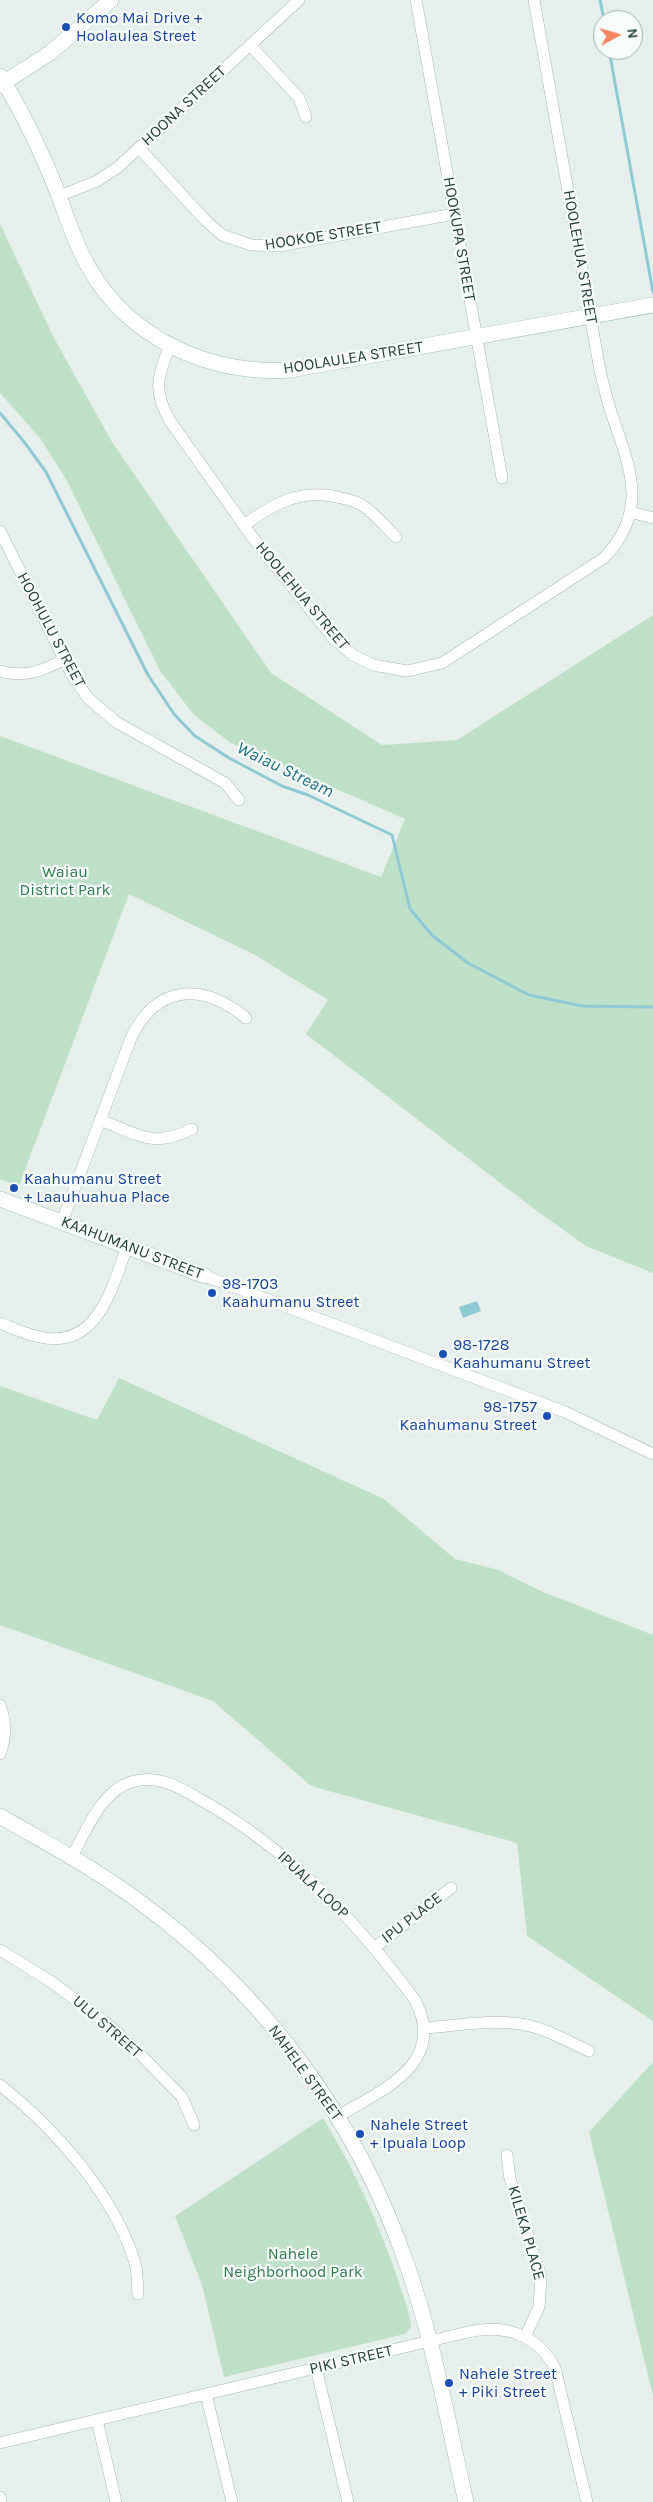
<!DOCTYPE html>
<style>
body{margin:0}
#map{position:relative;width:653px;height:2502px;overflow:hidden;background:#e6efeb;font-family:Karla,sans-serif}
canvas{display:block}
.north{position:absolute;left:593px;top:10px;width:50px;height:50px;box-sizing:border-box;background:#f7fbf9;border:1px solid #a3b1ad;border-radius:50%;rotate:84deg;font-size:14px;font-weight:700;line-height:20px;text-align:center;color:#24423a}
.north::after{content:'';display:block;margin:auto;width:18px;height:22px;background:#f4845f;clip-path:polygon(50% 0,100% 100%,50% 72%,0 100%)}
</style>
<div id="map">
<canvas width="653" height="2502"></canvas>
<div class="north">N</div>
</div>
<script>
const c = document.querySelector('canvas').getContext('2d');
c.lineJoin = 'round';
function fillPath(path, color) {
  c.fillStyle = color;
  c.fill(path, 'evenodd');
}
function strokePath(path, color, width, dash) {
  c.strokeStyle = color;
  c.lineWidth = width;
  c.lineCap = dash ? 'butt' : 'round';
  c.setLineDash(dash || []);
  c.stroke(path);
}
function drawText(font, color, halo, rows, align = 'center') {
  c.font = font + ' Karla,sans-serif';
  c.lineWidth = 4.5;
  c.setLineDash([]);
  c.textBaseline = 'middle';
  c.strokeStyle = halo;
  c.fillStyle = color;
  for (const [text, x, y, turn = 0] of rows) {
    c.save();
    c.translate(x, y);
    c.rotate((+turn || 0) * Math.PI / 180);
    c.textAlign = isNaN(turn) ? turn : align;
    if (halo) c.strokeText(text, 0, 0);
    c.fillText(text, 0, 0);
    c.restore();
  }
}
const green = new Path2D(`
 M0,224L54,338L112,442L271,673L382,745L457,740L653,615V1273L586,1246L533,1208L306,1034L328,1000L255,955L129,894L19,1186L0,1179V736L381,877L405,819L231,743L194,715L160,671L67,481L40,438L0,393Z
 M119,1378L384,1499L455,1559L498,1570L541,1591L653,1635V2021L527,1936L517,1843L311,1786L213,1701L0,1625V1386L97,1420Z
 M653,2062V2396L589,2132Z
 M323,2118C355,2171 380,2225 399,2283C403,2297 411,2314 411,2328L405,2334L224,2377L202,2285L175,2216Z`);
const water = new Path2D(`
 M477,1301L481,1311L463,1318L459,1307Z`);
const stream = new Path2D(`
 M600,0L604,20
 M609,50L653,292
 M0,413L25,443L46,472L148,675L174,714L195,736L229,758L282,786L308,795L392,835L410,909L433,936L468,963L529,995L582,1006L653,1007`);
const street = new Path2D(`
 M416,0L502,478
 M250,45L299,98L306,117
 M139,148L205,220L222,235L251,245L279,246L454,214
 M59,196L97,181L117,168L299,0
 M170,346C157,377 153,391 170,421L253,538L334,639L353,655L373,665L407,671L442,663L604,558C646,514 633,475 615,424C608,404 603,385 599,365L534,0
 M630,512L653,518
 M244,525C272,505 297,490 332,496C342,498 354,500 362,505C375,514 385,526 396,537
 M0,531L72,675L88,698L116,722L225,783L239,800
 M0,671C25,678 42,671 63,660
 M100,1120C138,1134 152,1149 192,1129
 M62,1222L131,1038C157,983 203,983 246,1018
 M205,1276L565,1412L653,1454
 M0,1323C13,1328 27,1335 40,1337C98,1350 112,1287 127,1247
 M0,1705C6,1721 6,1738 0,1754
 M71,1858C86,1832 100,1792 131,1782C160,1773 184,1790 208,1804C292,1853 358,1923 415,2000C448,2064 382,2090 338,2116
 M374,1948L451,1888
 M0,1950L53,1983L104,2021L133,2047L182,2097L194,2125
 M424,2028C455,2026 490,2019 521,2024C545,2028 567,2041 589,2051
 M0,2085C54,2127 115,2196 135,2263C138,2272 137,2284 138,2294
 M507,2155L510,2179L541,2277L539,2307L525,2337
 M316,2368L348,2502
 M206,2394L232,2502
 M97,2420L116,2502
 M0,2443L468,2332C504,2324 537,2334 555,2368L587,2502
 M0,2497L1,2502`);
const secondary = new Path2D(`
 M0,76C23,112 41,151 57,191C67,217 75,244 89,268C130,339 209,375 290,370L653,305
 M0,85L50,53L111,0
 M0,1199L205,1276
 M0,1816C46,1843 94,1868 137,1900C263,1991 357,2119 407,2265C434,2342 448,2423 466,2502`);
const markers = [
 [66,27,5,"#1a4fb4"],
 [14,1188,5,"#1a4fb4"],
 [212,1293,5,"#1a4fb4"],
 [443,1354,5,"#1a4fb4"],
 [547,1416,5,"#1a4fb4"],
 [360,2134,5,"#1a4fb4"],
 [449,2383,5,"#1a4fb4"]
];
const transitNames = [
 ["Komo Mai Drive +",76,18],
 ["Hoolaulea Street",76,36],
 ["Kaahumanu Street",24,1179],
 ["+ Laauhuahua Place",24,1197],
 ["98-1703",222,1284],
 ["Kaahumanu Street",222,1302],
 ["98-1728",453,1345],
 ["Kaahumanu Street",453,1363],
 ["98-1757",537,1407,"right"],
 ["Kaahumanu Street",537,1425,"right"],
 ["Nahele Street",370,2125],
 ["+ Ipuala Loop",370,2143],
 ["Nahele Street",459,2374],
 ["+ Piki Street",459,2392]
];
const streetNames = [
 ["HOONA STREET",184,106,-43],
 ["HOOKOE STREET",323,236,-9],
 ["HOOKUPA STREET",459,239,80],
 ["HOOLEHUA STREET",580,257,80],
 ["HOOLAULEA STREET",353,358,-9],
 ["HOOLEHUA STREET",302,596,50],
 ["HOOHULU STREET",51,630,62],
 ["KAAHUMANU STREET",132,1248,21],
 ["IPUALA LOOP",313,1885,43],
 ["IPU PLACE",412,1918,-38],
 ["ULU STREET",107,2027,41],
 ["NAHELE STREET",305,2073,54],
 ["KILEKA PLACE",526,2233,74],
 ["PIKI STREET",351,2360,-13]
];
const parkNames = [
 ["Waiau",65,872],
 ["District Park",65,890],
 ["Nahele",293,2254],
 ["Neighborhood Park",293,2272]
];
const waterNames = [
 ["Waiau Stream",285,770,26]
];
fillPath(green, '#bfe0c8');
fillPath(water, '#8ec9d4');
strokePath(stream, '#8ec9d4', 3);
strokePath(street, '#a8b8b2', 12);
strokePath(secondary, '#a4bbb3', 16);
strokePath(street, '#fff', 11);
strokePath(secondary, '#fff', 15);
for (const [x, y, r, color] of markers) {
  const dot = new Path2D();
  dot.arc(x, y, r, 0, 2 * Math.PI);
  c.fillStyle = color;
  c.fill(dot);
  strokePath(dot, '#f7fbf9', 2);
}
drawText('16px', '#164399', '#f7fbf9', transitNames, 'left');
drawText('16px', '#24423a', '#f7fbf9', streetNames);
drawText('16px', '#2d7a4b', '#f7fbf9', parkNames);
drawText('italic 18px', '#1c6f80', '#f7fbf9', waterNames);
</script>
